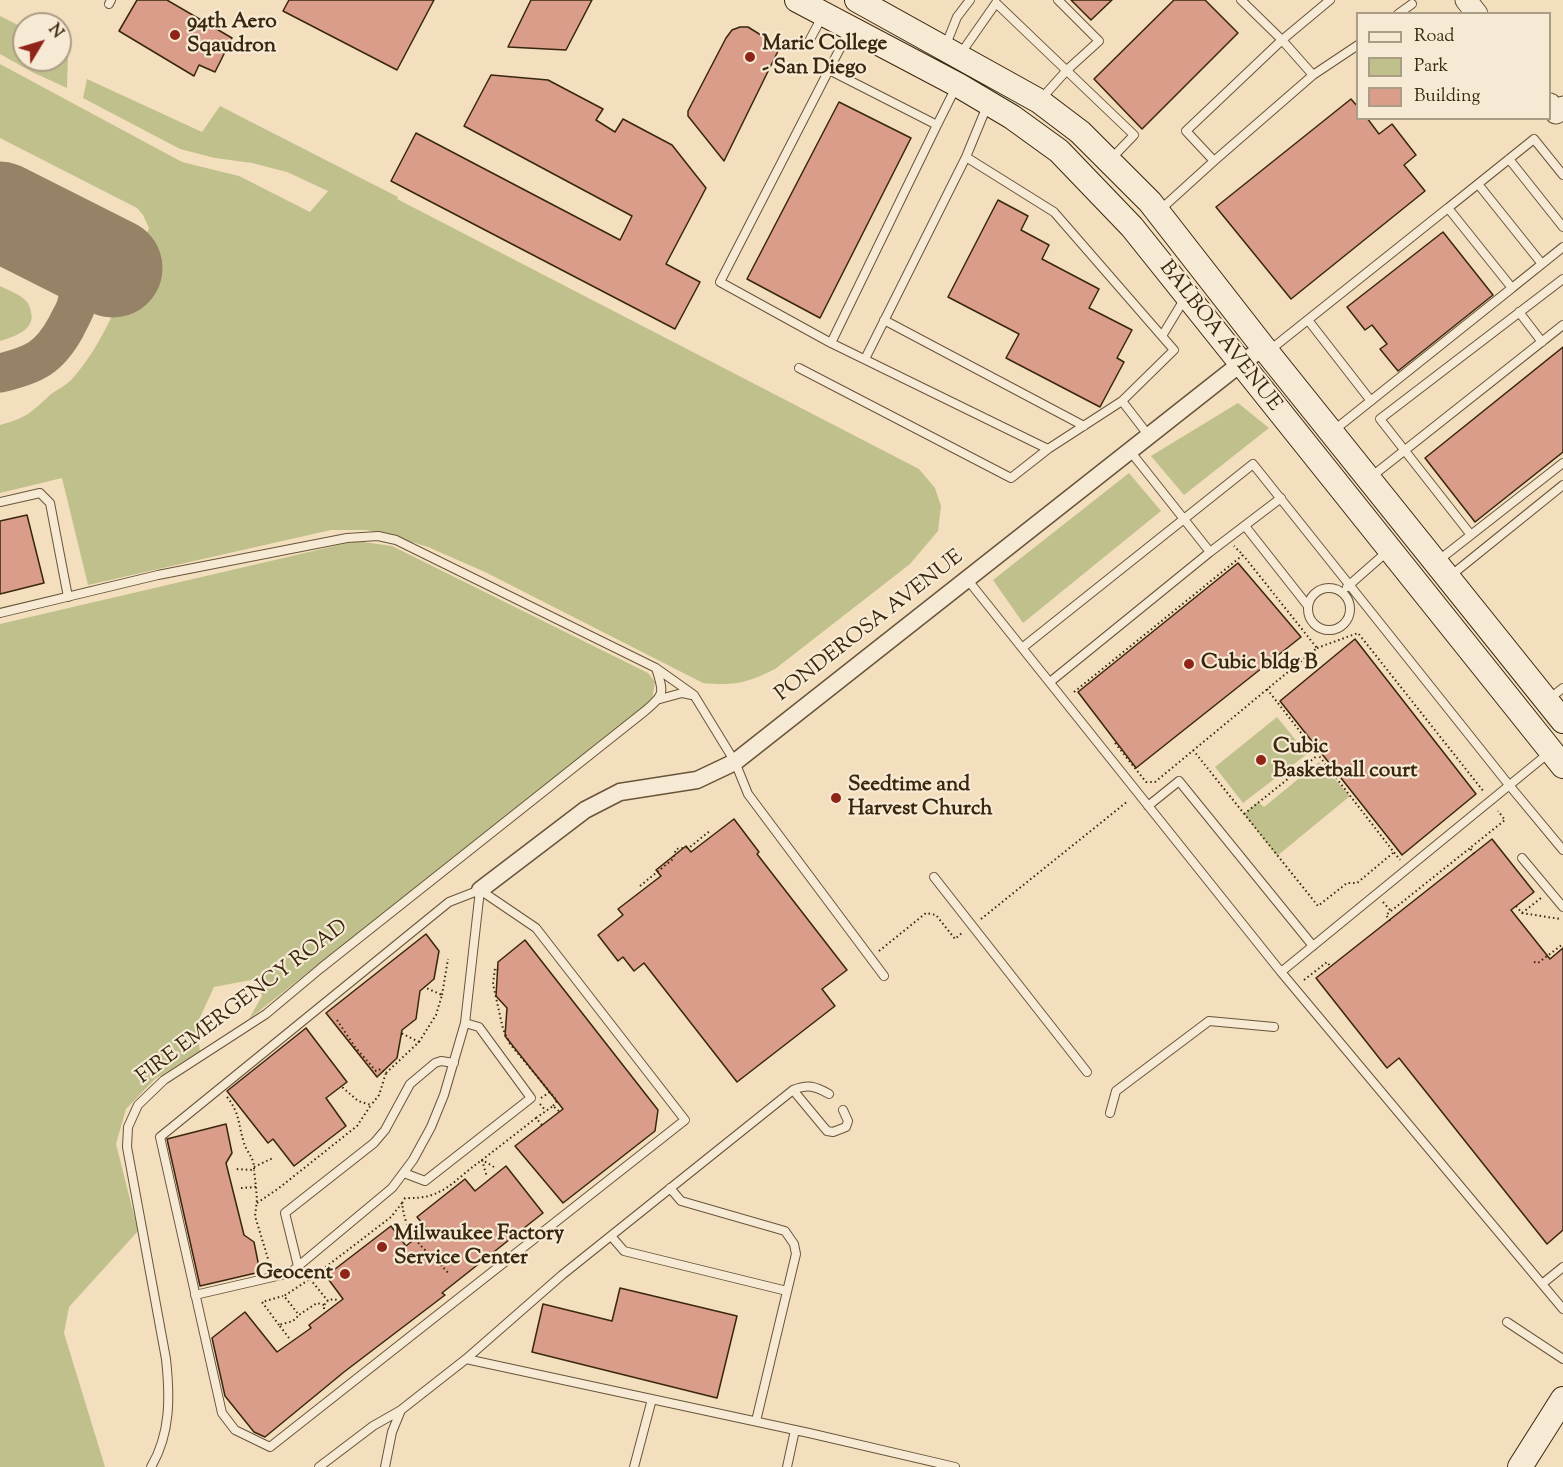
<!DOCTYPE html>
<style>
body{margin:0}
#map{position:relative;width:1563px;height:1467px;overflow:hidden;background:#f3dfbd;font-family:"Sorts Mill Goudy",serif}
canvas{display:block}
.legend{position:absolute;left:1356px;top:12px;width:195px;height:108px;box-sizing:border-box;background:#f7ead4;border:2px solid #ab9c85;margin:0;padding:8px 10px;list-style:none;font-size:18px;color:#39260e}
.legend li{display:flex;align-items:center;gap:12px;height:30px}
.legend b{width:30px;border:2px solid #ab9c85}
.north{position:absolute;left:12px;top:12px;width:60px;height:60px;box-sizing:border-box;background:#f7ead4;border:2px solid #ab9c85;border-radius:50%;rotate:52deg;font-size:16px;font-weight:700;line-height:24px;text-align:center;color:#39260e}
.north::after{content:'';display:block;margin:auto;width:21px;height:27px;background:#8f2418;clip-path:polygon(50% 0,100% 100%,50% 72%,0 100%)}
</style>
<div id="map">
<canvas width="1563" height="1467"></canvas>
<ul class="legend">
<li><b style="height:8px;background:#f7ead4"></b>Road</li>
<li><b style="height:16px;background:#c0c08d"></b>Park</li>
<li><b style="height:16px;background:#d99d89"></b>Building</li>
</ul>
<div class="north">N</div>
</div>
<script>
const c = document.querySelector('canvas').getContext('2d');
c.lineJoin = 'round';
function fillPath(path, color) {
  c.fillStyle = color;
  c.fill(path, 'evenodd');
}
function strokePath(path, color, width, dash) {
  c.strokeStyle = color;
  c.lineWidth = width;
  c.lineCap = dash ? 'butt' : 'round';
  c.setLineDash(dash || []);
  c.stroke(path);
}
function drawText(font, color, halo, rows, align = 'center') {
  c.font = font + ' "Sorts Mill Goudy",serif';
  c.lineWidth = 4.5;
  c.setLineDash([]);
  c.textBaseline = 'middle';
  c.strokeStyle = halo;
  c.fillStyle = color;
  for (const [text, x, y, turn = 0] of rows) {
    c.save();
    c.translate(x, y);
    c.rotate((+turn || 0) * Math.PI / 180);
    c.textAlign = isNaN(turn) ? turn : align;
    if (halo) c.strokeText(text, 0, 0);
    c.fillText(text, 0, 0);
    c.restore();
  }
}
const green = new Path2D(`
 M0,16L24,28V60H60V47L68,53L67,88L32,72L0,54Z
 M0,64L182,162L239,176L310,212L328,191L287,172L252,163L215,158L180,149L83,98L87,79L202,132L220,106L398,197L397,199L919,469L935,488L941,506L938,531L910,564L775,669C747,683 735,686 703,683L485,572L428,547L393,536L367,530H331L88,585L62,478L0,493V425C28,417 29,414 50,395C57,389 66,386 72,379C107,341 129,276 149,228L143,215L137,208L0,138Z
 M0,286C8,290 19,294 25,300C29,303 30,308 31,312C36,330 13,337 0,341Z
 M1238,403L1269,428L1184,495L1151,456Z
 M1129,473L1161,511L1023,623L993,580Z
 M356,541L392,546L648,673L655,682L652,700L249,1019L262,996L256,979L214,987L196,1026L200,1051L155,1079L126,1109L116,1144L138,1231L69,1307L64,1333L105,1467H0V624Z
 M1277,717L1307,754L1243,803L1215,767Z
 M1319,762L1350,796L1277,856L1244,814L1258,802L1264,807Z`);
const taxiway = new Path2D(`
 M0,373C34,365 49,358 66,327C69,320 74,313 76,306C85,280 69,256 53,238`);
const runway = new Path2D(`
 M0,211L113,268`);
const building = new Path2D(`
 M137,0H167L232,38L215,72L199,65L194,76L119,31Z
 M289,0H434L397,70L283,11Z
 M531,0H592L566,50L508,47Z
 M1071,0H1112L1091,20Z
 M1174,0H1205L1238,33L1142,129L1094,79Z
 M740,27H748L780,47L724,161L688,116V111L726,38L732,30Z
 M491,75L548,80L603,109L596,120L615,132L623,119L672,145L706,188L666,264L700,282L675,329L391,181L416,133L620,240L632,216L464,126Z
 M1351,99L1358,107V118H1367L1379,134L1392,124L1416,155L1404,165L1425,191L1291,299L1216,207Z
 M839,102L911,138L820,318L747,279Z
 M998,200L1028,216L1021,230L1049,245L1042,259L1099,289L1089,308L1132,330L1117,358L1124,362L1100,407L1006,358L1019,334L948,297Z
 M1443,232L1493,295L1398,371L1380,349L1387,344L1372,325L1365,330L1347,307Z
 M1563,347V452L1475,522L1425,458Z
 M27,515L44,583L0,594V521Z
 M1238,563L1301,637L1136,768L1078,692Z
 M1355,639L1476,794L1402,855L1280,701Z
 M734,819L759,852L757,854L847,970L822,989L835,1006L737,1082L644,963L634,971L623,957L618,961L598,935L623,915L618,909L661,876L656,870L686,846L691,852Z
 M1492,839L1534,892L1511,910L1550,959L1563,948V1230L1547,1244L1399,1058L1387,1068L1316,978Z
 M426,934L439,951L434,979L420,991L416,1019L402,1030L397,1058L377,1077L326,1013Z
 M525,940L658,1110L655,1131L563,1203L515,1146L563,1109L505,1036L507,1008L496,996L498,962Z
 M306,1028L347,1082L326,1098L346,1126L294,1166L273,1139L268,1143L227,1091Z
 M226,1124L232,1153L226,1163L244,1235L254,1242L260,1272L200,1286L167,1139Z
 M506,1166L543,1213L442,1293L445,1295L344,1372L265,1437L254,1432L225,1396L212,1338L245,1312L277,1352L311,1328L309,1325L343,1299L326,1276L391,1226L406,1246L427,1229L417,1217L465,1179L475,1191Z
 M620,1288L737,1316L717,1398L532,1352L543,1304L612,1321Z`);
const path = new Path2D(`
 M1317,648L1358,633L1484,792
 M1267,689L1400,860
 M1074,692L1243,555L1234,546
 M1115,743L1146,782H1155L1317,648L1243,555
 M1193,750L1318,906L1347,883H1357L1393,853
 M1244,814L1318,755
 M1474,854L1470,848L1505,820L1498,811
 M640,886L673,859L676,849L690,847L711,830
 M1383,902L1391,911
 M1516,906L1522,913L1560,919
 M1522,913L1541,898
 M981,919L1128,801
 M1390,921L1386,915L1470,848
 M879,951L926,913L936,915L955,939L962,933
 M1534,962L1538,963L1563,944
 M498,970L495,968L493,984L503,1029L510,1044L550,1092
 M1304,980L1327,962L1331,967
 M442,995L448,959
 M337,1020L355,1047L376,1071L381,1069L386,1073L379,1095L371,1105
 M419,1042L436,1015L442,995L424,987
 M386,1073L419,1042L401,1033
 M227,1097C240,1113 238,1124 244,1143C248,1155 254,1156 254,1170L235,1169
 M541,1098L550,1092L557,1101L553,1106
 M540,1104L546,1111
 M536,1118L553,1106L559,1111
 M254,1167L273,1158
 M494,1167L482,1160L536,1118L542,1125
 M256,1187L257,1200L255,1216L269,1262
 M241,1188L256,1187L254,1170
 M257,1203L279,1188L357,1126L371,1105L358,1101L341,1086
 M402,1203L405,1198C444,1200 453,1180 482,1160L487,1177
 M310,1279L328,1301L333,1299L337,1300
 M324,1305L317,1303L299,1315L284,1296L310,1279L391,1217L402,1203C407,1243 426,1247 449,1274
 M324,1309V1305L328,1301
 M279,1325L262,1302L283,1296
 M289,1338L279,1325L293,1321L299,1315`);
const service = new Path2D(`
 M1241,0L1282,40L1330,0
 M109,4L111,0
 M1398,14L1412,4
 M807,45L823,15
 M945,47L957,17L970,0
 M959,56L996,3L1134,135L1110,160
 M829,70L937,125L831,343L1048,449L1122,401L1174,350L1054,212L966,157L865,359
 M1313,75L1358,45
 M1041,99L1067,70L1099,41L1058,0
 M937,125L957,85
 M966,157L987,106
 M1509,159L1563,227
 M1478,184L1542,264
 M1448,208L1534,139L1563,175
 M1160,210L1214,161L1186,131L1282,40L1313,75L1214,161
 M1512,288L1563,247
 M1519,312L1542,342
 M884,320L1084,426
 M1308,320L1371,401
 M1162,336L1185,298
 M831,343L720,282L850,29
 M1270,350L1448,208L1512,288L1333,431
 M799,368L1011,478L1048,449
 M1122,401L1149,436
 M1130,451L1210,552
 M1371,477L1563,325
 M0,502L40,493L50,503L68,597
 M1245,526L1308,606
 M1471,535L1380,419L1563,279
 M1439,560L1563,463
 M1449,577L1563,485
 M967,579L1281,972L1542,1284L1563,1267
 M1347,587L1389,550
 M1308 609a21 21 0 1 1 42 0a21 21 0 1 1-42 0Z
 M0,613L158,575L347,538L378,536L396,540L656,668L694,695L735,762L748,794L884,976
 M1022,648L1253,464L1509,785L1563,850
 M1050,682L1210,552L1281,498
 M660,699L682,693L692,695
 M1549,699L1563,688
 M1148,806L1179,781L1313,946
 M1522,858L1563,907
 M934,877L1087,1072
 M480,890L536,928L685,1120L270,1447L235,1430L222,1413L160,1137L449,902Z
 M1281,972L1550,752
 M793,1090L827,1131L833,1132L846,1127L848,1121L843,1110
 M1110,1113L1116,1091L1209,1021L1274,1027
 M404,1173L425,1181L531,1098L479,1027L465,1023
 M670,1188L681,1201L785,1231L794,1244L796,1254L756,1421
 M611,1236L624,1251L787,1291
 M298,1266L285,1213L374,1143L385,1130L410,1084L435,1063L441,1061L454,1063
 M1542,1284L1563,1309
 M195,1295L290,1273L392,1188L413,1160L431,1127L444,1095L465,1023L480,890
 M1507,1322L1563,1359
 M466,1359L809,1433L955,1467
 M151,1467C171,1433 170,1396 166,1359L127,1147L128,1127L138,1105L164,1080L266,1014L321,968L645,711C665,694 664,693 656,668
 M319,1467L373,1426L401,1410
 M385,1467L392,1432L401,1410L466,1359L562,1275L793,1090C808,1084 815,1086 829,1094
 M634,1467L652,1399
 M787,1467L795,1430`);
const minor = new Path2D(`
 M480,890L585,810L620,792L697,780L735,762L1240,364L1263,348`);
const tertiary = new Path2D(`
 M1466,0L1477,14
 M1550,104L1556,113L1563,107`);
const secondary = new Path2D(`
 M797,0L958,85L1012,117L1059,151L1132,227L1563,766
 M857,0L1039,101L1080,132L1150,202L1267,352L1563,721
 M1520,1467L1563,1399`);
const markers = [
 [175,35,6,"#8f2418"],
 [750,57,6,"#8f2418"],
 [1189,664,6,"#8f2418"],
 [1261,760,6,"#8f2418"],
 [836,798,6,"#8f2418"],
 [382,1247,6,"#8f2418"],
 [345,1274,6,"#8f2418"]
];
const poiNames = [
 ["94th Aero",187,23],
 ["Sqaudron",187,47],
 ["Maric College",762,45],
 ["- San Diego",762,69],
 ["Cubic bldg B",1201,664],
 ["Cubic",1273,748],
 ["Basketball court",1273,772],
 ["Seedtime and",848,786],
 ["Harvest Church",848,810],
 ["Milwaukee Factory",394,1235],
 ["Service Center",394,1259],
 ["Geocent",333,1274,"right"]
];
const streetNames = [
 ["BALBOA AVENUE",1219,337,52],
 ["PONDEROSA AVENUE",870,627,-38],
 ["FIRE EMERGENCY ROAD",243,1003,-37]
];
fillPath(green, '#c0c08d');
strokePath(taxiway, '#968266', 39);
strokePath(runway, '#968266', 99);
fillPath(building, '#d99d89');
strokePath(building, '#39260e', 1.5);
strokePath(service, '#68543a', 10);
strokePath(minor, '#68543a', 19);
strokePath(tertiary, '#68543a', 23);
strokePath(secondary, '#39260e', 26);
strokePath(path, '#39260e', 2, [1.5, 3]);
strokePath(service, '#f7ead4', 8);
strokePath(minor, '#f7ead4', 16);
strokePath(tertiary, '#f7ead4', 21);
strokePath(secondary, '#f7ead4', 24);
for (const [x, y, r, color] of markers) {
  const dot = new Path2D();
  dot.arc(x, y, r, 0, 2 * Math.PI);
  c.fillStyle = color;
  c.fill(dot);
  strokePath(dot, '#f7ead4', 2);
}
drawText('bold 21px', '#39260e', '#f7ead4', poiNames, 'left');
drawText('21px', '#39260e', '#f7ead4', streetNames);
</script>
